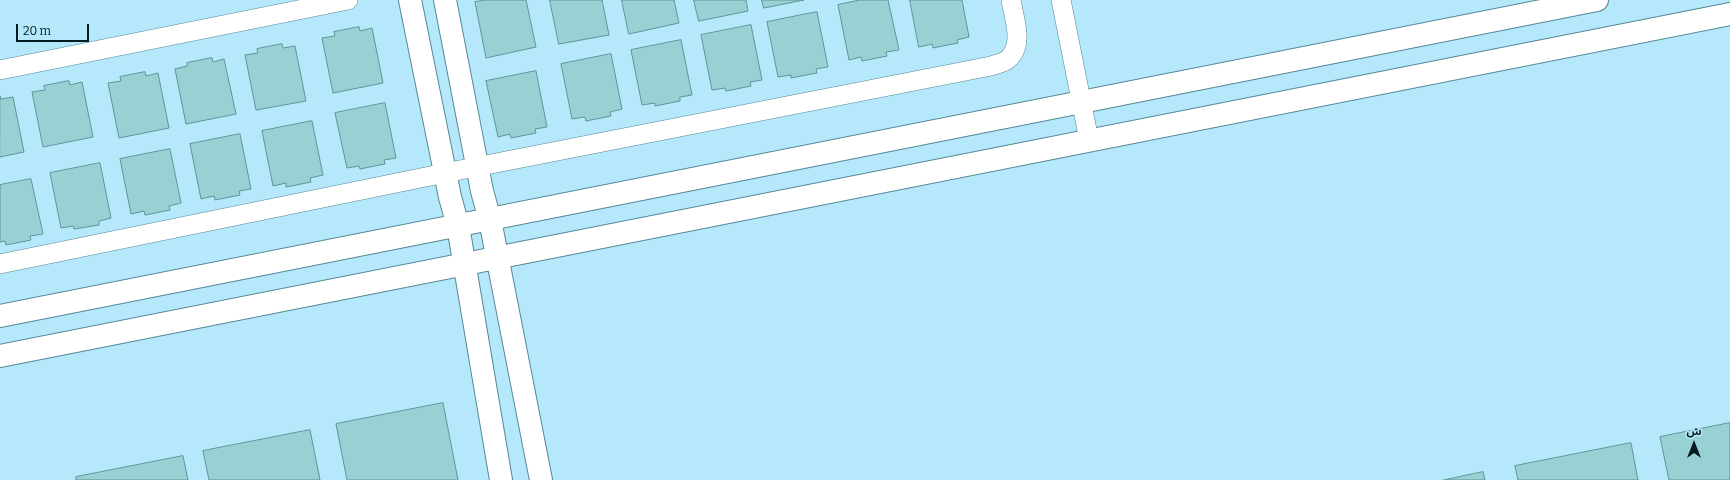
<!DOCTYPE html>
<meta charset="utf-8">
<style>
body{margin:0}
#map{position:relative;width:1730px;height:480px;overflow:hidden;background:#b4e8fa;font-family:Bitter,"Noto Sans Arabic",serif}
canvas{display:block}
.north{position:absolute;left:1674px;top:424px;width:40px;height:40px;-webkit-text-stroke:3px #b4e8fa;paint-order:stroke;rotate:0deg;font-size:11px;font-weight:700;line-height:16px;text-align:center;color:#061a21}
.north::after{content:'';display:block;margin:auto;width:14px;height:18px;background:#061a21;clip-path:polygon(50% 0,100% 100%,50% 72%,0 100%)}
.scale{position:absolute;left:16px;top:24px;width:73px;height:18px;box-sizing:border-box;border:2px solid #061a21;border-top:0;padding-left:5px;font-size:12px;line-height:14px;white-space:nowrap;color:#061a21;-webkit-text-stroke:3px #b4e8fa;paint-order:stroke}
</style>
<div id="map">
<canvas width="1730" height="480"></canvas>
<div class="north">ش</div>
<div class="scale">20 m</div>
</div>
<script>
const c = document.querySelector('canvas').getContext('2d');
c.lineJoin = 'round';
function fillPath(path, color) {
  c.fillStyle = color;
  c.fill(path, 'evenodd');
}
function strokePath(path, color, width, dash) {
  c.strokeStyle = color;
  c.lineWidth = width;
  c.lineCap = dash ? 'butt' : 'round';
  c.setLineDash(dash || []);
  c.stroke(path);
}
const building = new Path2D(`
 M486,0H526L536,47L486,58L475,2Z
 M550,0H602L609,35L559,44Z
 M622,0H674L679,23L629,34Z
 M694,0H746L748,11L699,21Z
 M762,0H804L764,8Z
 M860,0H888L899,50L886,52L887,56L862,61L861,57L849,60L838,5Z
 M910,0H962L969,37L957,40L958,43L933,48L932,44L919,47Z
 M817,12L828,67L816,69L817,73L791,78V75L778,77L767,22Z
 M751,25L762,80L750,82L751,86L726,91L725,88L712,90L701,35Z
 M359,27L360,31L372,28L383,83L333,93L322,38L335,36L334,32Z
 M681,40L692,95L680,97V101L655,106V103L642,105L631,50Z
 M282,44L283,48L295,46L306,101L256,110L245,55L258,53L257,49Z
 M611,54L622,109L610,112L611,116L586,121L585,117L572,119L561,64Z
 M212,58L213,62L224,59L236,114L186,124L175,69L187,66V63Z
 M536,71L547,127L535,129L536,133L511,138L510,134L498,137L486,81Z
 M145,72L146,76L158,73L169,128L119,138L108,83L121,81L120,77Z
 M69,81L70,85L82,82L93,137L43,147L32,92L45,90L44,86Z
 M0,96L1,99L13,97L24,152L0,157Z
 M385,103L396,158L384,160L385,164L360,169L359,166L347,168L335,113Z
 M312,121L323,175L310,178L311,182L286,187V183L273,186L262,131Z
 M240,134L251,189L239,191L240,195L215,200L214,196L201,199L190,144Z
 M170,149L181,203L169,206L170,210L145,215L144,211L131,214L120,159Z
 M100,163L111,218L99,221V225L74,229L73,226L61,228L50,173Z
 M31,179L43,234L30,236L31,240L6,245L5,241L0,242V185Z
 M443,403L458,480H347L336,424Z
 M1730,423V480H1669L1660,437Z
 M310,430L320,480H209L203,451Z
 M1631,443L1638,480H1518L1515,466Z
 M183,456L188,480H76V477Z
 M1483,472L1485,480H1444Z`);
const street = new Path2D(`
 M1061,0L1089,140
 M0,70L348,0
 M0,264L445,173L991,66C996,64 1003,63 1007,60C1025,46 1014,19 1011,0`);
const secondary = new Path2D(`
 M410,0L450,197L458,226L501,480
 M445,0L482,191L490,220L541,480
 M0,316L1597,0
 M0,356L1730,14`);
fillPath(building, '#98d1d4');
strokePath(building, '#5d9598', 1);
strokePath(street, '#568898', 20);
strokePath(secondary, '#568898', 24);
strokePath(street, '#fff', 19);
strokePath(secondary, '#fff', 22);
</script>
